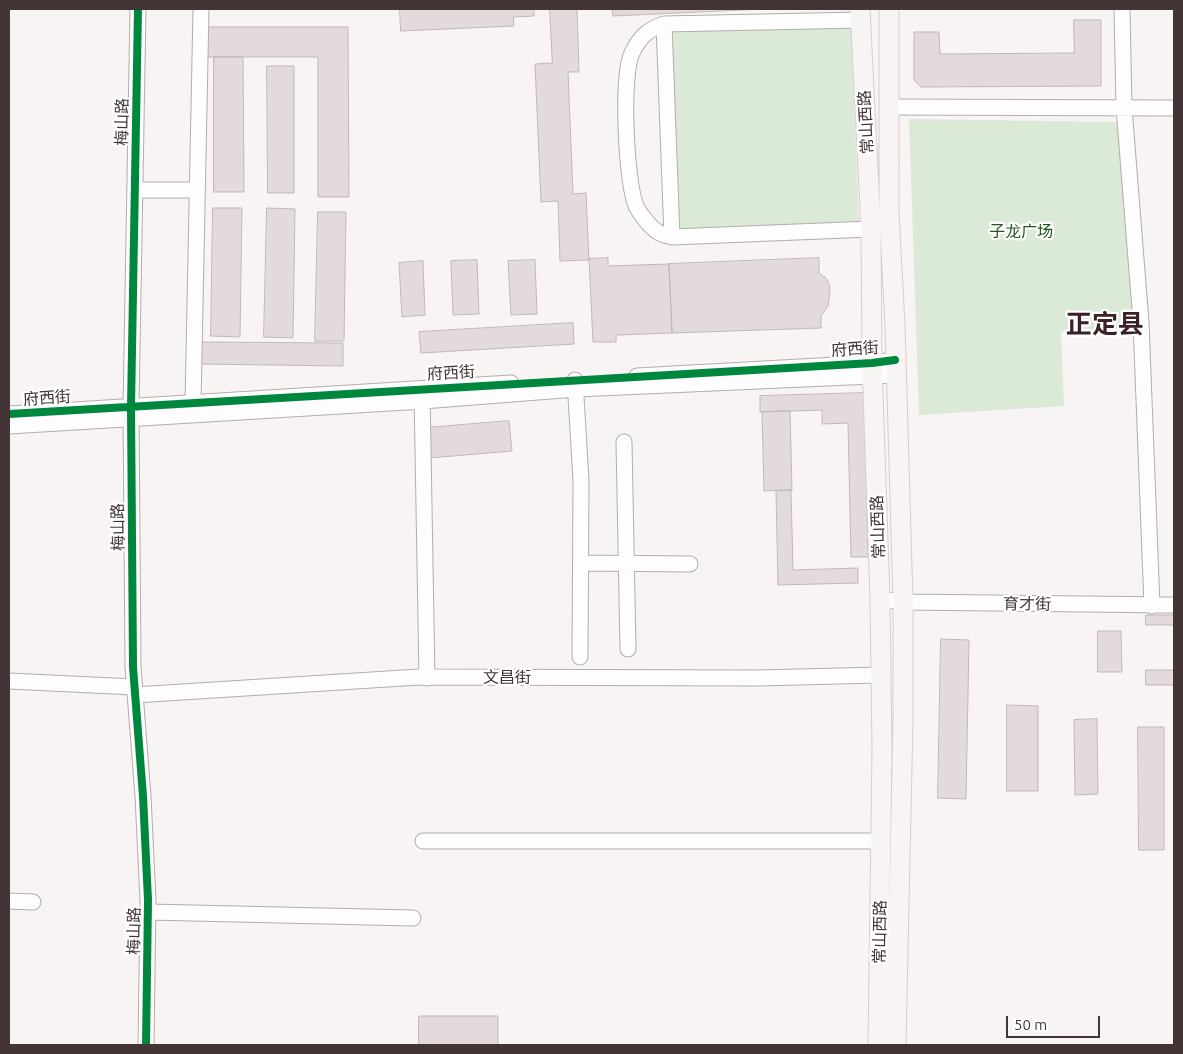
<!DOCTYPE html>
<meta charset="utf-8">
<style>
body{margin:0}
#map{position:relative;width:1183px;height:1054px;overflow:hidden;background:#f8f4f4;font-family:Ubuntu,sans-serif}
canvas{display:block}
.frame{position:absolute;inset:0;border:10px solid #433436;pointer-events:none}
.scale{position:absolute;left:1006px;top:1016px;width:94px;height:22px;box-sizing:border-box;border:2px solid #433436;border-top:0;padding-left:6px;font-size:15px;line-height:18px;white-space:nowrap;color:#433436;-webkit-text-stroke:4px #fff;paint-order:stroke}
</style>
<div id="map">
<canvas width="1183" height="1054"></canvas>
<div class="frame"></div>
<div class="scale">50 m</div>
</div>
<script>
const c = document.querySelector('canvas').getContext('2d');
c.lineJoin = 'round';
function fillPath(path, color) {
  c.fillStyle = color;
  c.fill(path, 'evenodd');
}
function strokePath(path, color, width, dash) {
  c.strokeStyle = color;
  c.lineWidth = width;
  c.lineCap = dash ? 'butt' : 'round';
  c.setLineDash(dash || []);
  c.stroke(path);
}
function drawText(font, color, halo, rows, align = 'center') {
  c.font = font + ' Ubuntu,"Noto Sans SC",sans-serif';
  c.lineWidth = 4.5;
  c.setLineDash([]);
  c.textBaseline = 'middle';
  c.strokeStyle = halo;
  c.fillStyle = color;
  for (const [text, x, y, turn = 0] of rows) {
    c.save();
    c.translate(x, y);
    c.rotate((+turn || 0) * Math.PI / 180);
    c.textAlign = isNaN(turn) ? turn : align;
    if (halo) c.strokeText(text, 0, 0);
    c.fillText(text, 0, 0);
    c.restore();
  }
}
const green = new Path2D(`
 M851,25L859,222L680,229L672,32Z
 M909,119L1125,122L1132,331L1061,332L1064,406L919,415Z`);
const building = new Path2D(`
 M400,9H534V16L513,17L514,26L401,31Z
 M550,9H577L579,72H568L573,194L586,193L589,260L560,261L558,201L541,202L535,64L552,63Z
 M613,9H763L613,16Z
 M1074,20H1101V86L921,87L914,80V32H939L940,54L1074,53Z
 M206,27H348L349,197H318V57H206Z
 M214,57H243L244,192H214Z
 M267,66H294V193H268Z
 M213,208H242L240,337L211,336Z
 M267,208L295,209L293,338L264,337Z
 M318,212H346L344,341H315Z
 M608,258V266L669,264L672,333L616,335V342H593L589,259Z
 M819,258V273L826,278L829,284L830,291L828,306L821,316V328L672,333L669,264Z
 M477,260L479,314L453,315L451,261Z
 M535,260L537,314L511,315L508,261Z
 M423,261L425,315L402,317L399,263Z
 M573,323L574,344L421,353L419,332Z
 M199,342L343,343V366L199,364Z
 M864,393L868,557H851L848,423L822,424V410L760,412V396Z
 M790,411L792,490L764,491L762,412Z
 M509,421L512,451L429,458L426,428Z
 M791,490L793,570L858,568V583L778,585L776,491Z
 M1146,615H1174V625H1146Z
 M1098,631H1121L1122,672H1098Z
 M941,639L969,640L966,799L938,798Z
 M1146,670H1174V685H1146Z
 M1007,705L1038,706V791H1007Z
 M1097,719L1098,794L1075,795L1074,720Z
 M1138,727H1164V850H1139Z
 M419,1016H498V1045H419Z`);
const minor = new Path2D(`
 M138,9L131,407L133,667L143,796L148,900L146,1045
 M1122,9L1124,108L1141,322L1152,606
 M861,20L664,24L672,237L871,229
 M664,24C648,29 639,38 632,53C621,76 626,182 636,206C640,214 650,227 658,232C662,235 668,236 672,237
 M889,107L1174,108
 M135,190H197
 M637,376L872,363L895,360
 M575,380L581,481L580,657
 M422,392L427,678
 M193,403L201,9
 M9,414L511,383
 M9,426L423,401L576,389L895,375
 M624,442L628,649
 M581,563L690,564
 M880,599L903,602L1174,605
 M9,681L134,687
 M135,695L419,677L757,678L880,675
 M423,841H881
 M9,901L33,902
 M148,912L413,918`);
const major = new Path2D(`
 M860,9L871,229L872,363L880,599L882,749L878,1045
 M889,9V212L895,325L903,602V720L896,1045`);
const cycleway = new Path2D(`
 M138,9L131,407L133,667L143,796L148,900L146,1045
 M9,414L872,363L895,360`);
const streetNames = [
 ["梅山路",122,122,-89],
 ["常山西路",866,122,-93],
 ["府西街",855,349,-4],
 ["府西街",451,373,-3],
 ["府西街",47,398,-4],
 ["梅山路",118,527,-91],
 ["常山西路",878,527,-92],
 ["育才街",1027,604,1],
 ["文昌街",507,678],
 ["梅山路",134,931,-89],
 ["常山西路",880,932,-89]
];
const parkNames = [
 ["子龙广场",1021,232]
];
const townNames = [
 ["正定县",1105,324]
];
fillPath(green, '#dbead7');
fillPath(building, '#e4dadc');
strokePath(building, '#c0b7b9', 1);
strokePath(minor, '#b4acad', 17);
strokePath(major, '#d3cecf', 21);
strokePath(minor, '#fefdfd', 15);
strokePath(major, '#f8f4f4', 19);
strokePath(cycleway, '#00873e', 8);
drawText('16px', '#433436', '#fff', streetNames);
drawText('16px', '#275522', '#fff', parkNames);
drawText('bold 26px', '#3b2026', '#fff', townNames);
</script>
